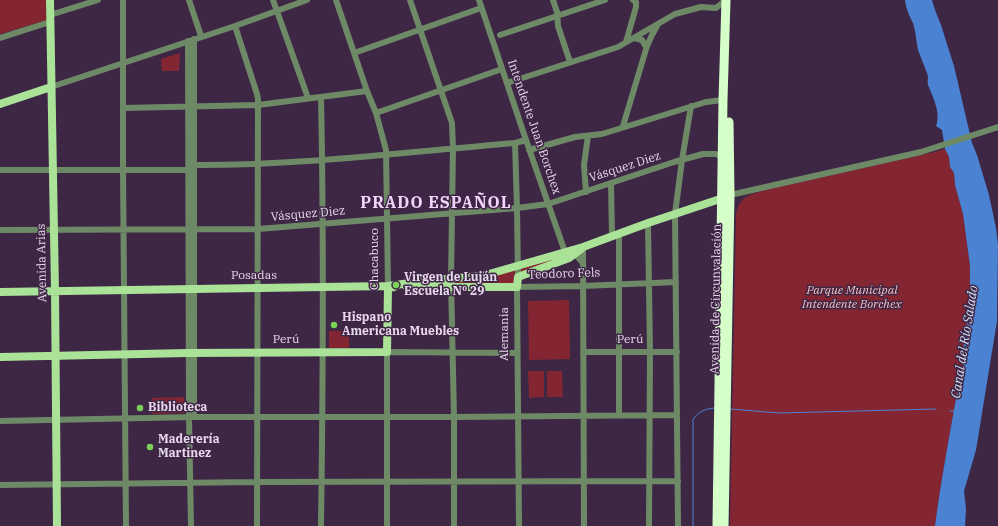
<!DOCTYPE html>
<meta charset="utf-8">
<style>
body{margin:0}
canvas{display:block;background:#3e2645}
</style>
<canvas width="998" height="526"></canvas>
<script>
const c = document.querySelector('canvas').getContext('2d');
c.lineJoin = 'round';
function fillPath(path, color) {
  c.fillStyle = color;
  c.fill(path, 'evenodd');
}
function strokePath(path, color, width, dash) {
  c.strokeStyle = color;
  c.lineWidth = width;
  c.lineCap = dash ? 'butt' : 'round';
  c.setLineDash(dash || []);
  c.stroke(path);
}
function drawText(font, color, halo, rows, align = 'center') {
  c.font = font + ' "IBM Plex Serif",serif';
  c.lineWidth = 3;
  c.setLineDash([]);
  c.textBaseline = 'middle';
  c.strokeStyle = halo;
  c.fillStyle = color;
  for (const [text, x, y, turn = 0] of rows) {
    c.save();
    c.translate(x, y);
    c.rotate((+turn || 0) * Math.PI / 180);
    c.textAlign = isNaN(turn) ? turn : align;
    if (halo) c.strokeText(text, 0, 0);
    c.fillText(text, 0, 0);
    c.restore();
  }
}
const green = new Path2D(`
 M0,0H46L47,20L0,34Z
 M180,53L179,71H162L161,59Z
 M945,149L949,157L950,167L954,173L955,185L963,214L970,266V292L967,326L964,337L962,377L958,387C950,433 941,480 935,526H730L736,215C739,196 749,195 766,190L935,152Z
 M565,252L573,256L518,277L517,287L399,285L482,276Z
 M569,300L570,359L529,360L528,301Z
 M329,331H349V348H329Z
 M528,371H544V397L529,398Z
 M547,371H562L563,397H547Z
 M184,397L185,413L152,414V398Z`);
const water = new Path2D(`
 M905,0H932L935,10L941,25L954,66L972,143L977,155L989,195L996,228L998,245L997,321L976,450L964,491L966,509L965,526H935C941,480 950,433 958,387L962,377L964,337L967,326L970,292V266L963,214L955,185L954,173L950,167L949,157L945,149L942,130L936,126C941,113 933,97 928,85C927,81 929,77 927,73C924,65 921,58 918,50C916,41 916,32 913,23C909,15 906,9 905,0Z`);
const stream = new Path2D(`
 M730,409L779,413L936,409
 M950,411H954
 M693,526V420C697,412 705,409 714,408`);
const minor = new Path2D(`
 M123,0V170L126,526
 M189,0L201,36
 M273,0L308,98
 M336,0L367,91L376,113L386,150L388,288
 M410,0L452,123L453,148L451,279L454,417V526
 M479,0L526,140L565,252L577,256L583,263
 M553,0L557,12L558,26L570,62
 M50,15L98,0
 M235,26L257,94L258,99L257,526
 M500,35L605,0
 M0,38L50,22
 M634,38L642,40L646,47
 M194,39V417
 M188,41L189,417L191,526
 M626,42L636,7V2L633,0
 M354,53L481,8
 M507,83L618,47L675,14L701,7L716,8L726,0
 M51,87L235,26L307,0
 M123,108L258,105L367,91
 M376,113L502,69
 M623,126L647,46L652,35L657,26
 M515,143L517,208L518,277
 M529,150L575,137L602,134L706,102L723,100
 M190,165C299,166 407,152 515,143L526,140
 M0,170H189
 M611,183L612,236
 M586,192L584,165L588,136
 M730,195L921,152L998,127
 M648,223L650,352L649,526
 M0,230L258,229L517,208L548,204L674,162L703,154H716L723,158
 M619,234V416
 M583,247L584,526
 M583,352H677
 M0,421L194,417H454L677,415
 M0,485L257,482L678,481
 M321,526C323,383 324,240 321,97
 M387,526V352L517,353
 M519,526L517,287L583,286L676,282
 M678,526L675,214L682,160L691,106`);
const major = new Path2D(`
 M50,0L55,291L57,526
 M0,104L51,87
 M407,287H517L518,277L569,258L581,249
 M0,292L388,286L432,280L482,276L583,247L648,223L726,197
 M0,357L188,353L387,352L388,288L394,287`);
const highway = new Path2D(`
 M717,526L723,100L726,0
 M724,526L730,195L729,122`);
const markers = [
 [396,285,4,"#79d157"],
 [334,325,4,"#79d157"],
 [140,408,4,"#79d157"],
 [150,447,4,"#79d157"]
];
const streetNames = [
 ["Intendente Juan Borchex",534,127,71],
 ["Vásquez Diez",625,167,-18],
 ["Vásquez Diez",308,214,-5],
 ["Chacabuco",375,259,-90],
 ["Avenida Arias",42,263,-91],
 ["Teodoro Fels",564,274,-2],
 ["Posadas",254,276],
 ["Avenida de Circunvalación",716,299,-89],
 ["Alemania",505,334,-90],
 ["Perú",286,340],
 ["Perú",630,340]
];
const poiNames = [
 ["Virgen de Luján",404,278],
 ["Escuela Nº 29",404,292],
 ["Hispano",342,318],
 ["Americana Muebles",342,332],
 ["Biblioteca",148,408],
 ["Maderería",158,440],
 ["Martinez",158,454]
];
const parkNames = [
 ["Parque Municipal",852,291],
 ["Intendente Borchex",852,305]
];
const waterNames = [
 ["Canal del Río Salado",965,342,-81]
];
const districtNames = [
 ["PRADO ESPAÑOL",436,203]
];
fillPath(green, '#832631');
fillPath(water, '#4b82d2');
strokePath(stream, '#4b82d2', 1);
strokePath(minor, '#6e8966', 6);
strokePath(major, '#aae298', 8);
strokePath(highway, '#d5fec8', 9);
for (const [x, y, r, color] of markers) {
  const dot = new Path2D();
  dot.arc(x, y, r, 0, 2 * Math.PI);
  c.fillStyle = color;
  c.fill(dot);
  strokePath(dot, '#3e2645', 1.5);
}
drawText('12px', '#e7d8ec', '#3e2645', streetNames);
drawText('bold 12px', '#e7d8ec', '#3e2645', poiNames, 'left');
drawText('italic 12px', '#f7bebe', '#3e2645', parkNames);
drawText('italic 13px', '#d3e1f7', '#3e2645', waterNames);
c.letterSpacing = '1px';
drawText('bold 16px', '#f2d4fc', '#3e2645', districtNames);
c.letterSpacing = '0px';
</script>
